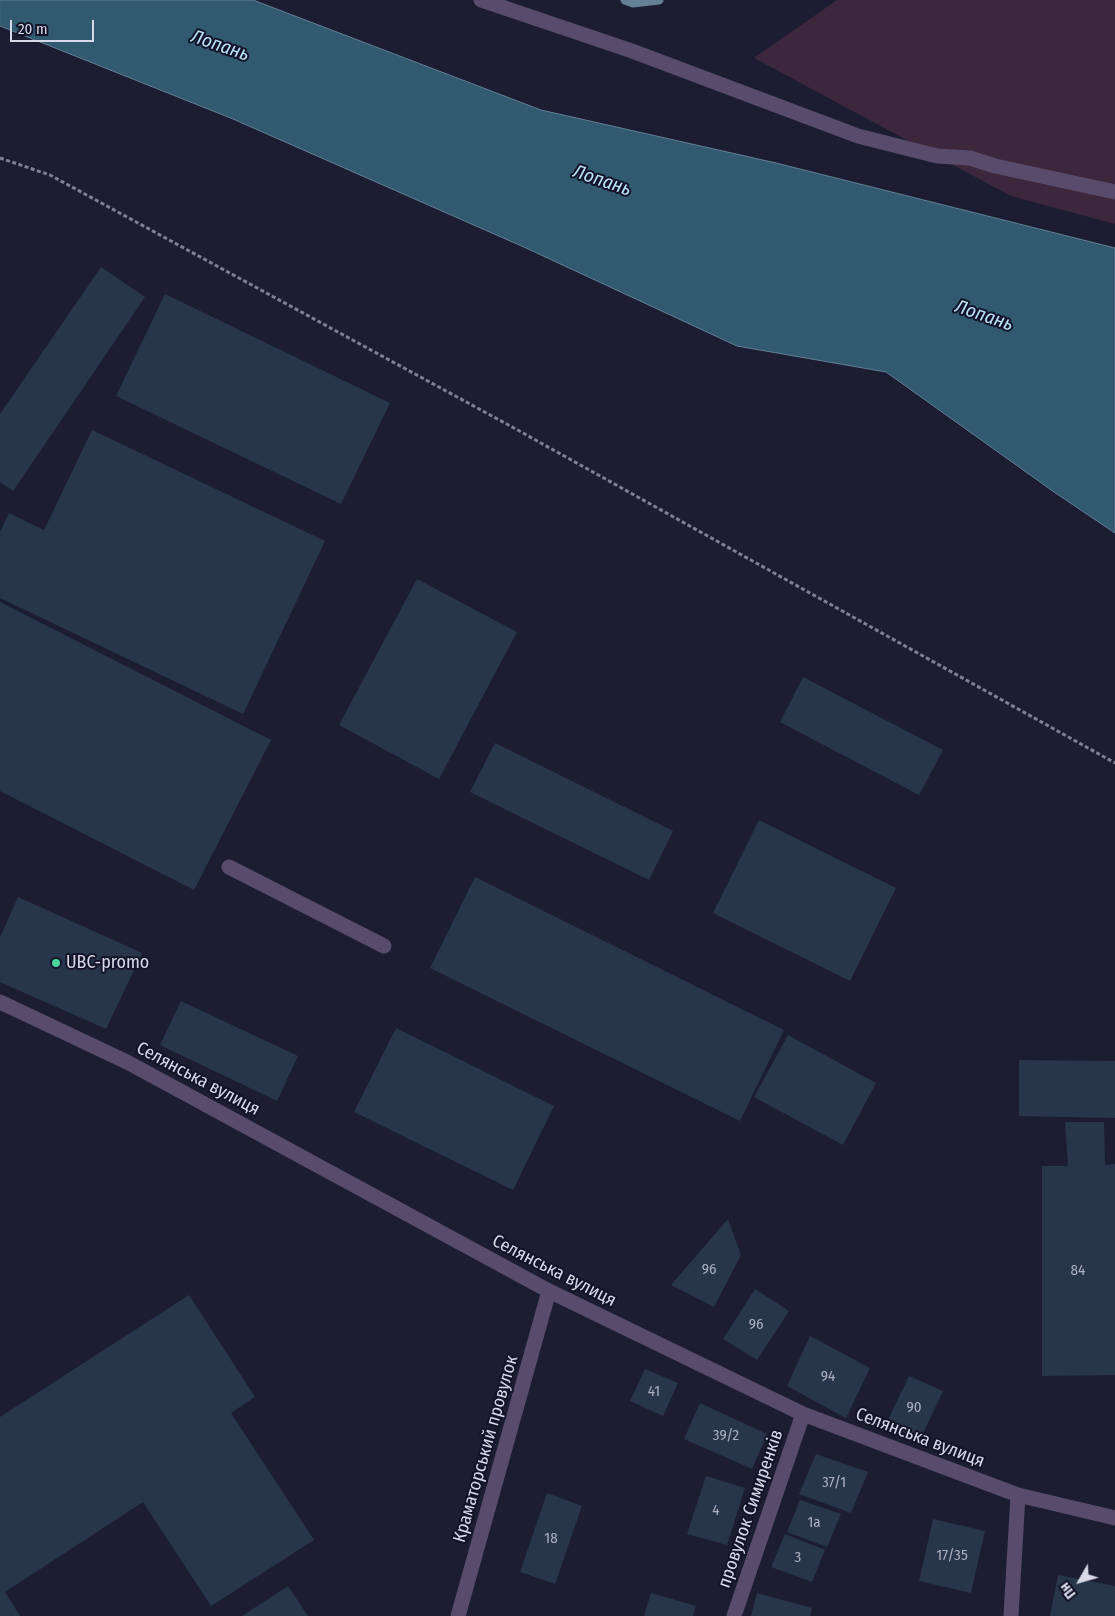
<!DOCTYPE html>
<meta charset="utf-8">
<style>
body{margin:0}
#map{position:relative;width:1115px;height:1616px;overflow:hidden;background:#1c1d33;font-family:"Fira Sans Condensed",sans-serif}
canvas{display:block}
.north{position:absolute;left:1055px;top:1556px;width:50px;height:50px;-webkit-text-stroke:4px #131329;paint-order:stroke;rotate:232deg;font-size:14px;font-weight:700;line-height:20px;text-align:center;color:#d7d9e8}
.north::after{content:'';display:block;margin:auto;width:18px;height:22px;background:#d7d9e8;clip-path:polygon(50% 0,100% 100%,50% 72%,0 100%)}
.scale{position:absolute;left:10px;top:20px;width:84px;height:22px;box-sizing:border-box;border:2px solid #d7d9e8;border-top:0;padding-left:6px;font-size:15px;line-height:18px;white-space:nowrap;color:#d7d9e8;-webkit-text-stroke:4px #131329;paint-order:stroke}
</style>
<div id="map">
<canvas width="1115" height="1616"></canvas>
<div class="north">Пн</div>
<div class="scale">20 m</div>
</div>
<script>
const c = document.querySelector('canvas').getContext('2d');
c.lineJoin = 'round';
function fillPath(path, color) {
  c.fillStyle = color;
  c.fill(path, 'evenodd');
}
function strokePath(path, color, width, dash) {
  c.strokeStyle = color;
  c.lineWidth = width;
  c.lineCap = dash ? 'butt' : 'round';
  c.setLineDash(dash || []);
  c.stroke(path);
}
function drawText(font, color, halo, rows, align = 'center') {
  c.font = font + ' "Fira Sans Condensed",sans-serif';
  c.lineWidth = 4;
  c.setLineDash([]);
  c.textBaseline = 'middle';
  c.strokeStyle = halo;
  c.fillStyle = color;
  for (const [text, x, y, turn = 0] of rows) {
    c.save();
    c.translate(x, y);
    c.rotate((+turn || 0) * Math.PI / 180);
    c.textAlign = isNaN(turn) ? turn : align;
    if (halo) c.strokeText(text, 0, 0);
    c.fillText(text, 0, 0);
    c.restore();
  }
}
const green = new Path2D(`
 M837,0H1115V224L1011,196L754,58Z`);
const water = new Path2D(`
 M0,0H253L541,110L776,163L1115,248V533L1054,492L886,372L737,346L526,248L233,119L0,26Z`);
const stream = new Path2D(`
 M625,0L633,3L659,0`);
const building = new Path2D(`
 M101,267L145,297L13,491L0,482V414Z
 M165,294L390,403L341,504L116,396Z
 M92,430L325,541L243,714L0,598V532L9,513L44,530Z
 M417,579L517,632L439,779L339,725Z
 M0,602L271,740L194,890L0,791Z
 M803,677L943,750L919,795L780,722Z
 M495,743L673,831L649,880L470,792Z
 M759,820L896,888L850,981L713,913Z
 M475,877L784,1030L740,1121L430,968Z
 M18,897L142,953L106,1029L0,982V937Z
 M181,1001L298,1056L277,1101L160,1045Z
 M396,1028L554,1106L513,1190L354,1112Z
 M788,1035L876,1083L843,1145L754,1097Z
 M1019,1060L1115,1061V1118L1019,1116Z
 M1065,1122H1104L1105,1165L1115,1164V1375L1042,1376V1166H1068Z
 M728,1219L741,1255L714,1307L671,1285Z
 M755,1289L789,1311L757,1360L723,1339Z
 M189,1295L255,1397L231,1413L314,1540L211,1606L143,1502L5,1592L20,1616H0V1417Z
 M810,1336L870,1368L846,1418L787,1386Z
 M645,1369L678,1383L663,1416L630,1401Z
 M909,1376L943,1391L920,1440L886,1424Z
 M700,1403L767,1434L752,1469L684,1439Z
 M816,1454L868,1472L851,1513L799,1494Z
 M706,1476L745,1488L727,1545L687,1534Z
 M547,1493L582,1506L555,1584L520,1572Z
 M800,1500L841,1514L827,1547L787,1532Z
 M933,1519L985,1531L971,1593L919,1581Z
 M785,1534L825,1550L812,1582L771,1567Z
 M1058,1575L1115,1586V1616H1050Z
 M288,1586L308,1616H242Z
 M651,1593L696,1606L693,1616H644Z
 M757,1593L812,1608L810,1616H751Z`);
const path = new Path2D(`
 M0,158L50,175L514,428L1115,763`);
const minor = new Path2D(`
 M481,0L632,51L858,136L937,156L970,158L995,166L1115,192
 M229,867L384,946
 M0,1002L127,1062L549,1291L803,1414L1018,1495L1115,1518
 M458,1616L549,1291
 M734,1616L803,1414
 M1011,1616L1018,1495`);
const markers = [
 [56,963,5,"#49d49c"]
];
const numberNames = [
 ["96",709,1270],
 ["84",1078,1271],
 ["96",756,1325],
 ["94",828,1377],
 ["41",654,1392],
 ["90",914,1408],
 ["39/2",726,1436],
 ["37/1",834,1483],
 ["4",716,1511],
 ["1а",814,1523],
 ["18",551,1539],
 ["17/35",952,1556],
 ["3",798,1558]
];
const poiNames = [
 ["UBC-promo",66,963]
];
const streetNames = [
 ["Селянська вулиця",198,1079,28],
 ["Селянська вулиця",554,1271,27],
 ["Селянська вулиця",920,1438,21],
 ["Краматорський провулок",486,1449,-74],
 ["провулок Симиренків",751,1509,-71]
];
const waterNames = [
 ["Лопань",220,46,19],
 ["Лопань",602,181,19],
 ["Лопань",984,316,19]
];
fillPath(green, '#3d273c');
fillPath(water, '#315a70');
strokePath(water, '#638094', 1);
strokePath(stream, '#638094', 9);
fillPath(building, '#27364b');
strokePath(path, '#7f8193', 3, [4, 2.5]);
strokePath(minor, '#594b6b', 15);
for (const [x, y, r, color] of markers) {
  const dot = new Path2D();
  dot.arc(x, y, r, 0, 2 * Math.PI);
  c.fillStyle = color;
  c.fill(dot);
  strokePath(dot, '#131329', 2);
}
drawText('15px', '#abb0c1', null, numberNames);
drawText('18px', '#d7d9e8', '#131329', poiNames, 'left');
drawText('18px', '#d7d9e8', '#131329', streetNames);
drawText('italic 19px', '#bae2fa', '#131329', waterNames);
</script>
